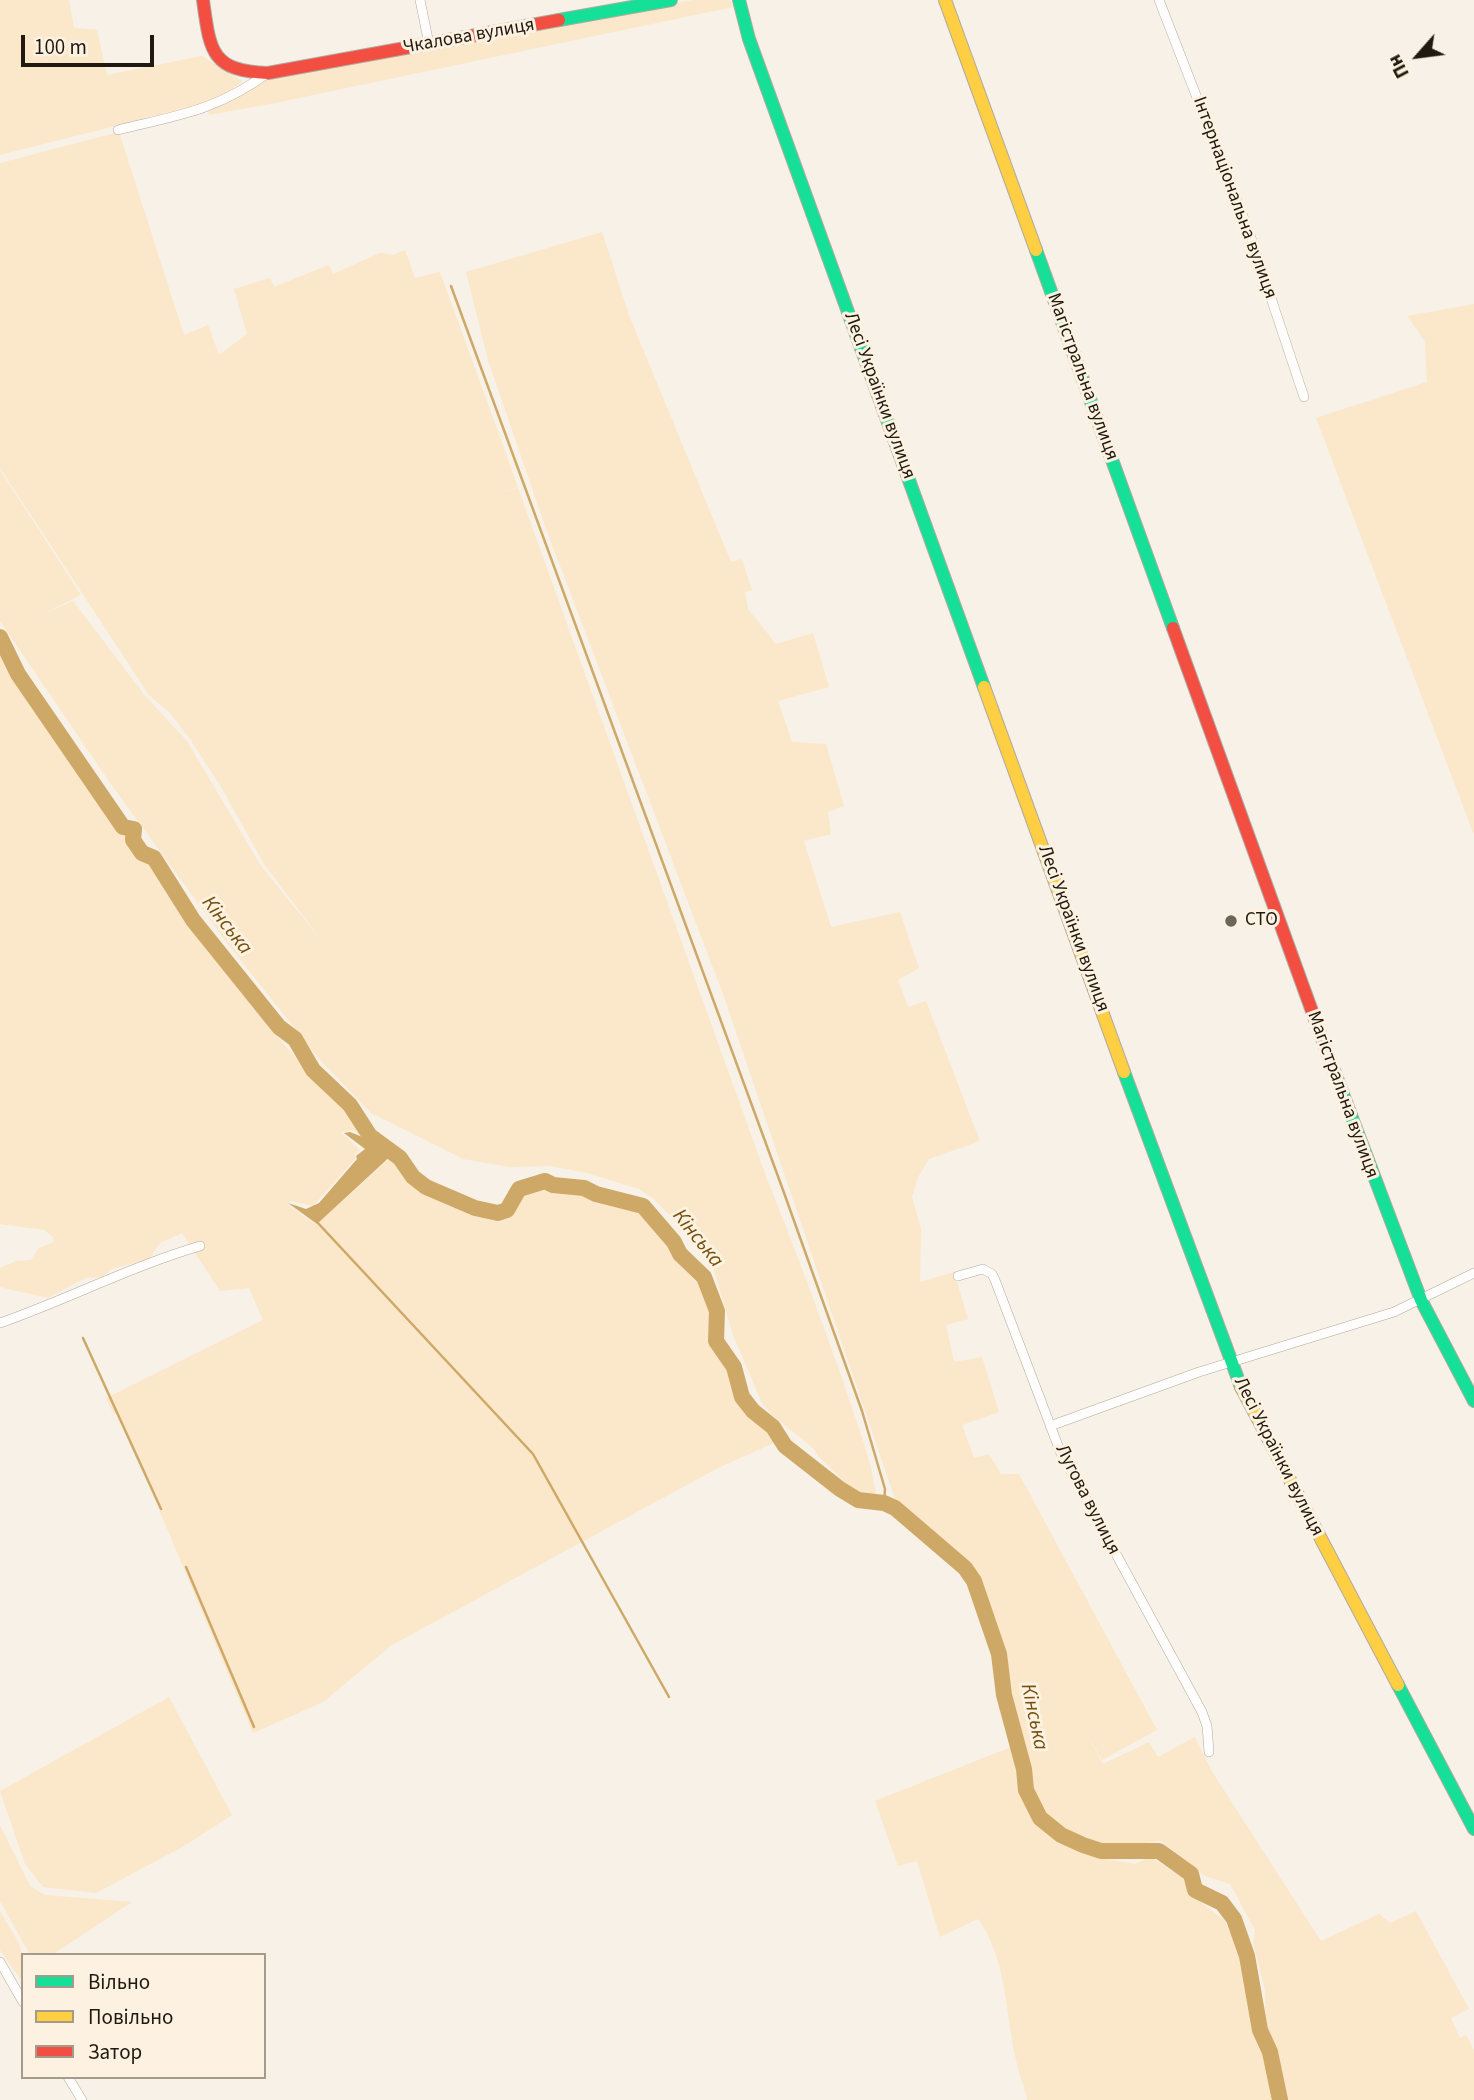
<!DOCTYPE html>
<meta charset="utf-8">
<style>
body{margin:0}
#map{position:relative;width:1474px;height:2100px;overflow:hidden;background:#f7f1e7;font-family:"Source Sans 3",sans-serif}
canvas{display:block}
.legend{position:absolute;left:21px;top:1953px;width:245px;height:126px;box-sizing:border-box;background:#fdf2e1;border:2px solid #a59b8d;margin:0;padding:9px 12px;list-style:none;font-size:21px;color:#20190f}
.legend li{display:flex;align-items:center;gap:14px;height:35px}
.legend b{width:35px;border:2px solid #a59b8d}
.north{position:absolute;left:1383px;top:21px;width:70px;height:70px;-webkit-text-stroke:5px #fdf2e1;paint-order:stroke;rotate:242deg;font-size:19px;font-weight:700;line-height:28px;text-align:center;color:#20190f}
.north::after{content:'';display:block;margin:auto;width:24px;height:32px;background:#20190f;clip-path:polygon(50% 0,100% 100%,50% 72%,0 100%)}
.scale{position:absolute;left:21px;top:35px;width:133px;height:32px;box-sizing:border-box;border:4px solid #20190f;border-top:0;padding-left:9px;font-size:21px;line-height:24px;white-space:nowrap;color:#20190f;-webkit-text-stroke:5px #fdf2e1;paint-order:stroke}
</style>
<div id="map">
<canvas width="1474" height="2100"></canvas>
<ul class="legend">
<li><b style="height:9px;background:#16e098"></b>Вільно</li>
<li><b style="height:9px;background:#ffcf43"></b>Повільно</li>
<li><b style="height:9px;background:#f24e42"></b>Затор</li>
</ul>
<div class="north">Пн</div>
<div class="scale">100 m</div>
</div>
<script>
const c = document.querySelector('canvas').getContext('2d');
c.lineJoin = 'round';
function fillPath(path, color) {
  c.fillStyle = color;
  c.fill(path, 'evenodd');
}
function strokePath(path, color, width, dash) {
  c.strokeStyle = color;
  c.lineWidth = width;
  c.lineCap = dash ? 'butt' : 'round';
  c.setLineDash(dash || []);
  c.stroke(path);
}
function drawText(font, color, halo, rows, align = 'center') {
  c.font = font + ' "Source Sans 3",sans-serif';
  c.lineWidth = 6;
  c.setLineDash([]);
  c.textBaseline = 'middle';
  c.strokeStyle = halo;
  c.fillStyle = color;
  for (const [text, x, y, turn = 0] of rows) {
    c.save();
    c.translate(x, y);
    c.rotate((+turn || 0) * Math.PI / 180);
    c.textAlign = isNaN(turn) ? turn : align;
    if (halo) c.strokeText(text, 0, 0);
    c.fillText(text, 0, 0);
    c.restore();
  }
}
const green = new Path2D(`
 M0,0H69L74,28L97,30L107,75L202,56L242,81L227,94L206,103L0,155Z
 M693,0H730L733,7L275,103L209,115L208,112L269,78Z
 M119,132L184,335L208,325L219,355L247,334L234,289L270,278L274,287L329,265L333,274L380,253L393,255L405,250L415,278L440,272L518,487L499,494L518,488L767,1179C794,1246 819,1313 843,1381C855,1419 871,1456 876,1495L853,1490L820,1458L811,1446L772,1415L762,1403L733,1335L714,1270L703,1250L654,1199L639,1189L587,1173L550,1166L509,1167L463,1159L371,1113L320,1060L231,948L113,787L0,621V470L81,595L39,616L73,601L146,697L187,741L261,866L322,941L264,864L220,785L190,739L170,713L149,695L0,468V163Z
 M602,232L630,318L731,562L742,559L752,590L745,592L748,609L776,644L813,633L829,687L778,701L792,742L826,744L844,806L828,812L831,834L804,841L831,927L900,912L919,968L898,980L908,1007L926,1001L980,1141L929,1159L918,1177L912,1197L921,1229L920,1282L954,1272L968,1319L946,1325L954,1362L982,1357L999,1412L962,1425L974,1458L989,1454L1001,1474H1019L1157,1730L1102,1760L1084,1729L1103,1764L1149,1742L1158,1757L1195,1737L1211,1770L1321,1941L1379,1914L1390,1923L1416,1911L1469,2009L1451,2018L1460,2038L1466,2035L1474,2050V2100H1287L1278,2055L1265,2029V1990L1253,1943L1255,1930L1230,1884L1205,1876L1161,1841L1106,1847L1080,1839L1046,1818L1040,1810L1013,1714L1001,1641L989,1603L975,1574L896,1502L723,994L545,526L488,360L466,272Z
 M1474,304V835L1316,418L1427,382L1425,341L1407,316Z
 M0,656L36,714L280,1040L356,1123L363,1135L352,1130L341,1132L360,1150L354,1155L356,1158L313,1206L291,1201L287,1204L316,1225L392,1156L397,1158C399,1163 401,1169 404,1173C420,1194 486,1224 511,1214L525,1188L541,1185L586,1193L641,1208L646,1213L678,1258L693,1268L707,1289L712,1312L709,1339L730,1372L738,1395L776,1442L718,1468L392,1645L323,1702L253,1733L160,1512L162,1508L118,1412L114,1414L106,1398L263,1320L249,1288L220,1291L182,1233L160,1243L149,1259L112,1269L102,1277L85,1278L48,1298L0,1287V1268L16,1261L31,1260L39,1248L52,1243L54,1238L45,1230L0,1224Z
 M169,1697L232,1815L184,1846L96,1893L43,1887L25,1864L0,1791Z
 M1011,1747L1030,1809L1055,1839L1106,1859L1135,1864L1150,1857L1184,1878L1187,1892L1224,1920L1243,1956L1274,2100H1027C1025,2087 1019,2076 1017,2064C1005,2017 1008,1960 978,1919L940,1937L917,1861L898,1866L875,1801Z
 M0,1825L30,1886L45,1895L132,1902L52,1955H30L0,1901Z
 M0,1911C21,1949 23,1939 23,1983L0,1950Z`);
const water = new Path2D(`
 M369,1129L379,1143L395,1152L317,1224L288,1203L306,1209L319,1203L357,1159L356,1156L365,1149L344,1133L350,1132L365,1138L363,1133Z`);
const stream = new Path2D(`
 M451,286L783,1190L862,1411L885,1489L884,1503
 M317,1222L533,1454L669,1697
 M83,1338L161,1509
 M186,1567L254,1727`);
const river = new Path2D(`
 M0,637L18,674L123,827L134,829L133,840L142,853L154,858L193,920L279,1027L295,1039L313,1070L350,1105L370,1136L400,1158L413,1177L426,1187L475,1208L498,1213L507,1210L519,1189L545,1181L553,1185L584,1188L596,1194L643,1206L674,1242L680,1254L704,1277L717,1311L716,1341L734,1367L742,1397L753,1411L773,1427L785,1446L840,1489L858,1500L884,1503L895,1508L965,1568L974,1581L999,1654L1004,1695L1024,1769L1026,1790L1040,1818L1061,1835L1083,1845L1101,1851H1159L1191,1874L1195,1890L1222,1903L1234,1919L1247,1956L1260,2030L1270,2052L1280,2100`);
const street = new Path2D(`
 M420,0L429,44
 M1159,0L1248,229L1304,397
 M118,130C179,115 215,111 268,73
 M958,1276L983,1269L992,1274L995,1280L1060,1451L1202,1712L1207,1726L1209,1752
 M0,1323C68,1299 132,1266 200,1246
 M1050,1426L1199,1372L1394,1312L1474,1273
 M0,1962L23,2002
 M68,2077L82,2100`);
const fast = new Path2D(`
 M739,0L749,39L984,687
 M559,20L671,0
 M1036,250L1173,628
 M1321,1036L1421,1300L1474,1401
 M1124,1072L1241,1387
 M1398,1685L1474,1829`);
const slow = new Path2D(`
 M945,0L1036,250
 M984,687L1124,1072
 M1241,1387L1398,1685`);
const jam = new Path2D(`
 M203,0C210,51 211,71 268,73L559,20
 M1173,628L1321,1036`);
const markers = [
 [1231,921,7,"#6b655b"]
];
const streetNames = [
 ["Чкалова вулиця",469,37,-10],
 ["Інтернаціональна вулиця",1234,198,70],
 ["Магістральна вулиця",1082,377,70],
 ["Лесі Українки вулиця",879,396,70],
 ["Лесі Українки вулиця",1073,929,70],
 ["Магістральна вулиця",1342,1095,70],
 ["Лесі Українки вулиця",1278,1457,63],
 ["Лугова вулиця",1087,1500,63]
];
const poiNames = [
 ["СТО",1245,921]
];
const waterNames = [
 ["Кінська",226,926,52],
 ["Кінська",697,1239,51],
 ["Кінська",1033,1717,78]
];
fillPath(green, '#fbe7c9');
fillPath(water, '#cea867');
strokePath(stream, '#cea867', 2.5);
strokePath(river, '#cea867', 16);
strokePath(street, '#b0aaa1', 10);
strokePath(fast, '#b0aaa1', 14);
strokePath(slow, '#b0aaa1', 14);
strokePath(jam, '#b0aaa1', 14);
strokePath(street, '#fefdfb', 9);
strokePath(fast, '#16e098', 12);
strokePath(slow, '#ffcf43', 12);
strokePath(jam, '#f24e42', 12);
for (const [x, y, r, color] of markers) {
  const dot = new Path2D();
  dot.arc(x, y, r, 0, 2 * Math.PI);
  c.fillStyle = color;
  c.fill(dot);
  strokePath(dot, '#fdf2e1', 2.5);
}
drawText('19px', '#20190f', '#fdf2e1', streetNames);
drawText('19px', '#20190f', '#fdf2e1', poiNames, 'left');
drawText('italic 21px', '#73500d', '#fdf2e1', waterNames);
</script>
